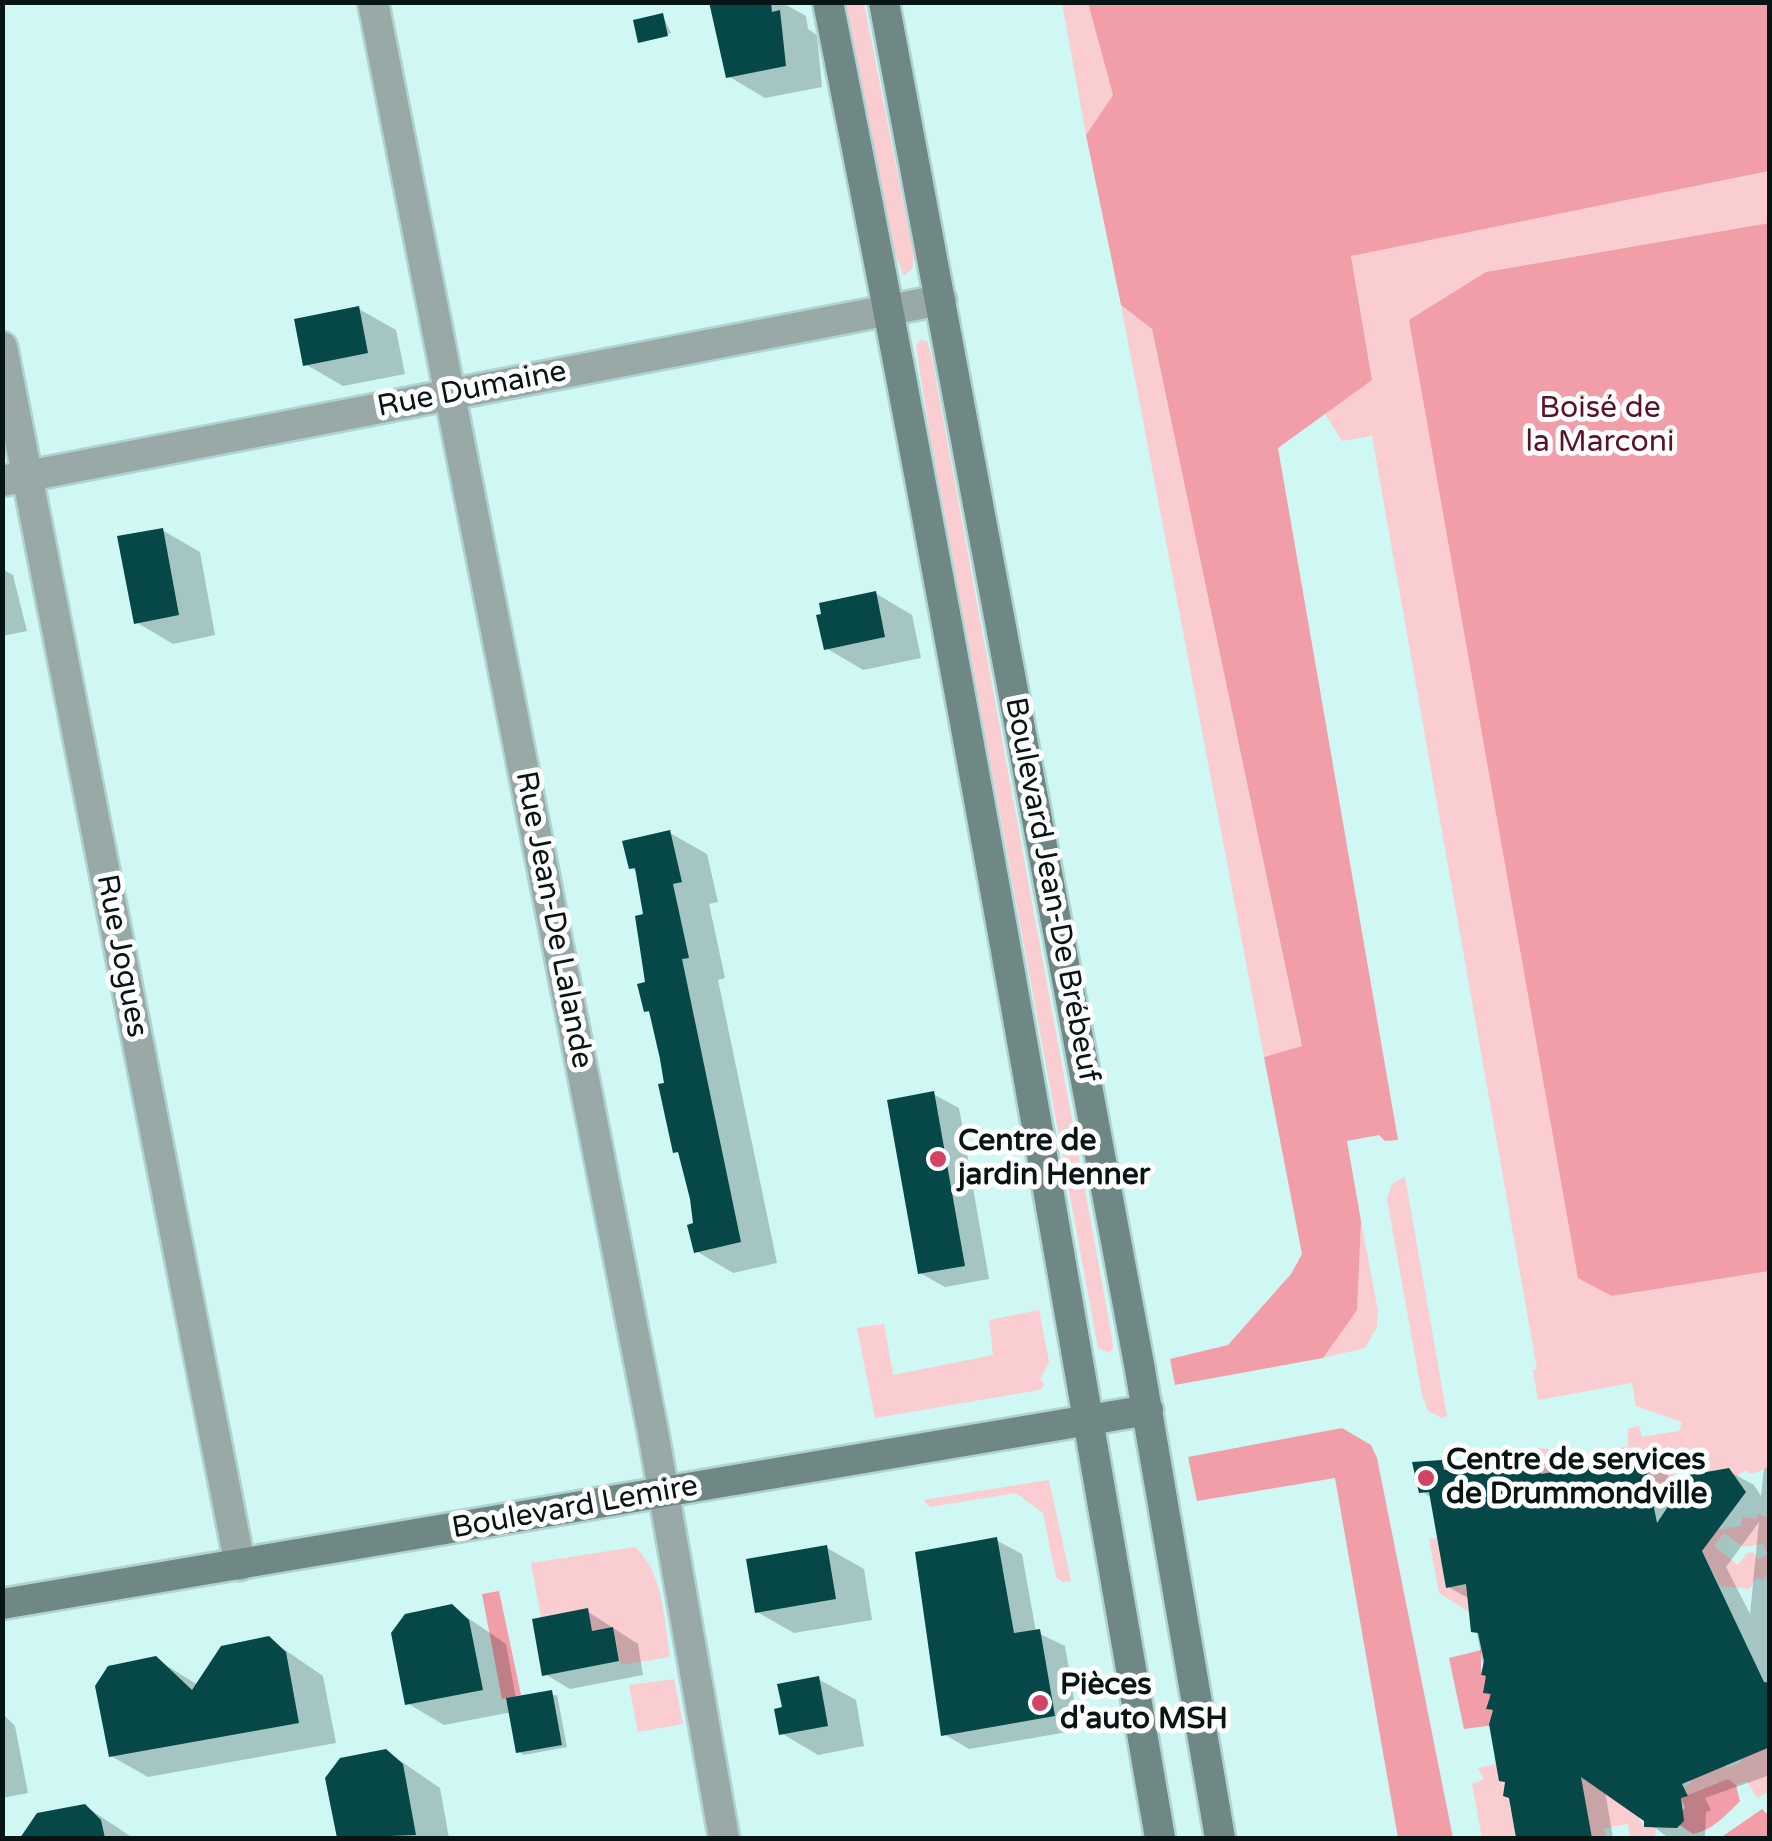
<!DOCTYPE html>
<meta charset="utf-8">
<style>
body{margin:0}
#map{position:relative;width:1772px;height:1841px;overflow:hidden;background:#cff7f4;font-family:"Varela Round",sans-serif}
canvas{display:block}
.frame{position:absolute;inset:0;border:5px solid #071515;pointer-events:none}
</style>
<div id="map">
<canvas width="1772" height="1841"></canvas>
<div class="frame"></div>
</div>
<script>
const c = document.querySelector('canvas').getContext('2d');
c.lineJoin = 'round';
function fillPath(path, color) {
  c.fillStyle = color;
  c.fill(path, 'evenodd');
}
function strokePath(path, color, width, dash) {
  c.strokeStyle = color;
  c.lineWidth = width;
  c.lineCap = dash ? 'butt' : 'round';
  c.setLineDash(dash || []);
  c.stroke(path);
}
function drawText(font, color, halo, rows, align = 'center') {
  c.font = font + ' "Varela Round",sans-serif';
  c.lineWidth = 10;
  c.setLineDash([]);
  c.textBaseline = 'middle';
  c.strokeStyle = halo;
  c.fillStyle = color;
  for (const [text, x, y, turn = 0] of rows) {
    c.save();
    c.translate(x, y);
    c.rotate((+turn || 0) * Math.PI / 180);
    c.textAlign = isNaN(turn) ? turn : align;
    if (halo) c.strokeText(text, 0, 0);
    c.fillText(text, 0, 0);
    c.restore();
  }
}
const green = new Path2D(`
 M844,3H864L913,252V268L904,276L894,253Z
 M1062,3H1088L1113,95L1086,135Z
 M1769,171V223L1486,272L1612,1296L1769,1271L1770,1468L1750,1474L1746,1470L1735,1477L1728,1468L1694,1474L1692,1459L1684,1460L1666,1487L1650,1490L1646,1467L1668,1463L1665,1454L1572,1468L1571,1474L1543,1481L1537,1448L1548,1449L1553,1465L1628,1446V1429L1639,1426L1642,1437L1679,1431L1682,1422L1636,1406L1632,1383L1538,1400L1533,1370L1537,1369L1372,436L1342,441L1325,414L1372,379L1351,255Z
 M1121,305L1152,329L1302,1047L1264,1057Z
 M920,340L927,341L931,353L1111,1332L1113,1348L1109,1353L1098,1348L928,424L916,346Z
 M1405,1177L1447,1416L1442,1418L1428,1411L1422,1395L1387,1199L1392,1184Z
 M1361,1221L1378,1311L1377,1327L1365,1348L1323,1358L1356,1310Z
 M1039,1310L1049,1362L1040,1379L1045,1385L1039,1390L875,1418L857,1328L884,1324L893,1375L993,1355L989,1320Z
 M1049,1480L1071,1581L1062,1582L1056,1577L1043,1513L1016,1493L930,1507L923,1500Z
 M1757,1514L1769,1517V1572L1762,1581L1757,1577L1749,1589L1720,1586L1702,1551L1718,1530L1741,1526L1742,1517L1756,1519ZM1724,1533L1743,1547L1763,1544L1768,1554L1758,1559L1753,1552L1747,1553L1738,1565L1714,1546Z
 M1437,1538L1446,1588L1471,1583L1472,1614L1439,1593L1429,1539Z
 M635,1547C664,1573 664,1621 670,1657L621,1665L613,1627L592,1631L541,1617L531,1563Z
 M674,1679L683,1724L638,1732L629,1685Z
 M1574,1741L1642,1809L1638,1817L1644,1826L1656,1827L1655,1838H1630L1628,1824L1604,1828L1606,1838H1592Z
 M1737,1743L1769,1747V1792L1757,1798L1747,1781L1736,1785L1728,1779L1688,1796L1684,1787L1691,1783L1687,1774L1719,1748L1726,1768L1742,1762Z
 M1496,1764L1505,1782L1503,1796L1509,1798L1516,1838H1482L1472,1784L1484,1779L1478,1768Z`);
const forest = new Path2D(`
 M1088,3H1769V171L1351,256L1372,380L1278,448L1398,1140L1385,1141L1379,1135L1347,1141L1361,1221L1357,1310L1323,1358L1175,1385L1170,1359L1228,1345L1291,1274L1302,1254L1264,1057L1302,1046L1152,329L1121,305L1086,135L1113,95Z
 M1769,223V1271L1612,1296L1578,1278L1409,320L1486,272Z
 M1342,1428L1371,1445L1377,1458L1453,1838H1398L1335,1478L1197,1501L1188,1457Z
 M499,1591L521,1695L502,1699L482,1594Z
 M1481,1650V1675L1486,1676L1491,1694L1487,1709L1493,1710L1489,1723L1494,1725L1464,1729L1449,1658Z
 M1728,1779L1736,1785L1740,1801C1726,1815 1713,1830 1693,1834L1678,1824L1680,1811L1685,1808L1681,1798Z
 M1762,1809L1769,1816V1838H1720Z`);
const shadow = new Path2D(`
 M730,2H781L806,16L808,29L817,35L822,87L765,98L728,76Z
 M663,16L671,33L641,40Z
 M359,309L396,330L405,374L343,386L305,364Z
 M162,530L200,552L215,635L173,644L136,622Z
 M2,569L13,575L27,631L2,636Z
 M875,593L912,615L921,658L863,670L826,648Z
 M670,833L707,854L718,902L709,904L725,978L718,980L777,1263L733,1273L696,1251V1225L682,1155L675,1151L653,1014L646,1011V916L638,872L631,868Z
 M933,1094L959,1108L989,1279L945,1287L920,1273Z
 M1537,1455L1563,1473L1643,1460L1668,1474L1674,1502L1728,1471L1754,1485L1761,1496L1764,1469L1770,1466V1775L1705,1798L1711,1810L1706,1812L1705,1838H1669L1605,1791L1613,1838H1518L1470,1599L1448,1587L1432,1498L1421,1491L1441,1463L1454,1470ZM1759,1522L1750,1614L1726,1567Z
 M996,1540L1022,1554L1036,1632L1065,1646L1079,1730L969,1749L944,1734Z
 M827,1548L864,1569L872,1620L794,1633L757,1612Z
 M452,1607L506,1644L516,1699L557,1695L567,1747L524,1755L519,1752L512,1712L444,1725L407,1703Z
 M587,1611L638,1644L643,1675L570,1689L545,1674Z
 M269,1639L323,1676L336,1743L148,1777L111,1756L156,1659L198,1685Z
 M818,1679L856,1700L864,1746L818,1755L781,1733L785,1709Z
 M2,1713L15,1726L28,1793L2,1798Z
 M386,1751L440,1788L449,1838H339L328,1778Z
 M85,1806L133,1838H27L26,1834Z`);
const building = new Path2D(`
 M709,2H771L772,12L780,10L786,66L726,78Z
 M663,13L668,36L638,43L633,20Z
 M359,306L368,353L303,366L294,319Z
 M163,528L179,615L134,624L117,536Z
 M876,591L885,637L824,650L816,615L821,614L819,603Z
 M670,830L682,882L673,884L689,958L682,959L741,1242L694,1253L687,1225L693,1223L690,1199L678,1152L673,1153L658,1084L664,1083L660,1059L649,1011L644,1012L637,984L645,982L635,916L643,914L635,868L629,869L622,841Z
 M934,1091L965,1266L918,1274L887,1100Z
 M1538,1452L1541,1474L1644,1457L1657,1523L1689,1475L1729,1468L1746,1492L1702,1551L1764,1682L1770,1683V1747L1682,1784L1688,1796L1681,1798L1684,1821L1677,1828L1644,1827V1821L1581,1777L1592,1838H1516L1509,1798L1503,1796L1505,1782L1499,1781L1489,1724L1493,1710L1486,1709L1491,1694L1483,1693L1486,1676L1481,1675L1484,1661L1478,1633L1471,1632L1466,1584L1446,1588L1429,1492L1419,1493L1412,1462L1442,1460L1444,1470Z
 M997,1537L1014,1633L1040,1629L1055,1716L941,1736L915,1552Z
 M827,1545L836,1599L755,1613L746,1559Z
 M452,1604L469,1620L483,1690L405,1705L391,1633L405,1614Z
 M588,1608L592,1631L613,1627L619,1661L542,1676L532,1619Z
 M269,1636L286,1652L299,1723L109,1757L95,1686L108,1666L156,1656L192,1690L221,1646Z
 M819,1676L828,1726L779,1735L774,1709L782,1707L777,1684Z
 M552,1690L562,1745L516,1753L506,1698Z
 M386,1749L403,1764L416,1835L337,1838L325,1778L340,1758Z
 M85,1804L101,1820L105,1838H20L37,1813Z`);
const street = new Path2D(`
 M373,2L653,1432L724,1838
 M2,347L240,1565
 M2,481L941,300`);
const secondary = new Path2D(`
 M828,2C950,612 1055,1225 1160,1838
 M884,2L1139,1364L1220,1838
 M2,1604L1148,1410`);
const markers = [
 [938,1159,10,"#d34364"],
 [1426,1478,10,"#d34364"],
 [1040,1703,10,"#d34364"]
];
const streetNames = [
 ["Rue Dumaine",472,390,-11],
 ["Boulevard Jean-De Brébeuf",1051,890,79],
 ["Rue Jean-De Lalande",553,920,79],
 ["Rue Jogues",121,956,79],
 ["Boulevard Lemire",575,1508,-10]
];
const parkNames = [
 ["Boisé de",1600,409],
 ["la Marconi",1600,443]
];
const poiNames = [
 ["Centre de",958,1142],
 ["jardin Henner",958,1176],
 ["Centre de services",1446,1461],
 ["de Drummondville",1446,1495],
 ["Pièces",1060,1686],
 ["d'auto MSH",1060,1720]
];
fillPath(green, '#facdd1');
fillPath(forest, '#f19ea9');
fillPath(shadow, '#0003');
fillPath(building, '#064847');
strokePath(street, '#afd3d0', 35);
strokePath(secondary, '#afd3d0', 35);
strokePath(street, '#98a9a8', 30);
strokePath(secondary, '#6f8886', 30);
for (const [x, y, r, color] of markers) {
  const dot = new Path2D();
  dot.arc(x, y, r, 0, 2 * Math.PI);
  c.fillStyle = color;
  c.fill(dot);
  strokePath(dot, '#fff', 4);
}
drawText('30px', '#071515', '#fff', streetNames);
drawText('30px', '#5b1224', '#fff', parkNames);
drawText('bold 30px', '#071515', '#fff', poiNames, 'left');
</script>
